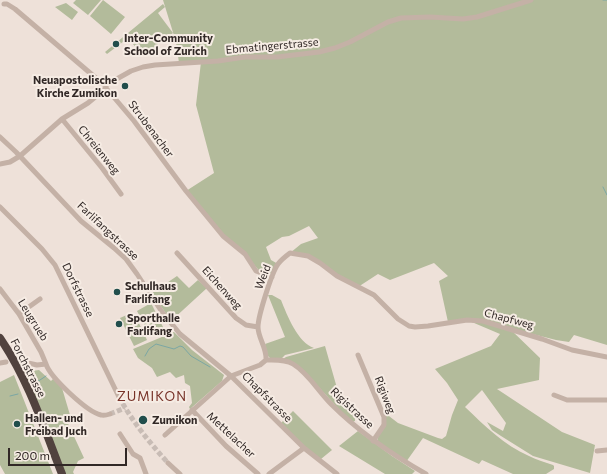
<!DOCTYPE html>
<style>
body{margin:0}
#map{position:relative;width:607px;height:474px;overflow:hidden;background:#eee1d9;font-family:Commissioner,sans-serif}
canvas{display:block}
.scale{position:absolute;left:8px;top:448px;width:119px;height:18px;box-sizing:border-box;border:2px solid #312826;border-top:0;padding-left:5px;font-size:12px;line-height:14px;white-space:nowrap;color:#312826;-webkit-text-stroke:3px #f6ece4;paint-order:stroke}
</style>
<div id="map">
<canvas width="607" height="474"></canvas>
<div class="scale">200 m</div>
</div>
<script>
const c = document.querySelector('canvas').getContext('2d');
c.lineJoin = 'round';
function fillPath(path, color) {
  c.fillStyle = color;
  c.fill(path, 'evenodd');
}
function strokePath(path, color, width, dash) {
  c.strokeStyle = color;
  c.lineWidth = width;
  c.lineCap = dash ? 'butt' : 'round';
  c.setLineDash(dash || []);
  c.stroke(path);
}
function drawText(font, color, halo, rows, align = 'center') {
  c.font = font + ' Commissioner,sans-serif';
  c.lineWidth = 4;
  c.setLineDash([]);
  c.textBaseline = 'middle';
  c.strokeStyle = halo;
  c.fillStyle = color;
  for (const [text, x, y, turn = 0] of rows) {
    c.save();
    c.translate(x, y);
    c.rotate((+turn || 0) * Math.PI / 180);
    c.textAlign = isNaN(turn) ? turn : align;
    if (halo) c.strokeText(text, 0, 0);
    c.fillText(text, 0, 0);
    c.restore();
  }
}
const green = new Path2D(`
 M76,0H101L88,15L73,3Z
 M103,0L125,17L111,34L90,16Z
 M163,0H607V345L574,335L569,342L556,340L509,328L540,358L539,380L497,389L562,432L595,445L590,473L533,456L501,436L492,430L487,422L503,431L506,423L482,390L465,407C485,426 504,445 529,456C537,460 545,462 553,465L554,466V469L546,474H513L482,460L479,464L423,438L406,462L377,441L385,413L398,423L438,438L442,439L446,436L452,415L458,400L447,383L435,369L491,346L500,334L467,320L448,322L439,281L448,276L434,263L390,280L378,274L358,287L308,256L290,253L301,244L318,238L309,226L289,236L282,237L266,247L271,260L278,264L272,277L262,274L245,254L223,236L186,191L214,173L196,105L201,62L179,63L176,42Z
 M66,3L78,12L72,20L55,7Z
 M163,4L165,7L158,13L173,33L143,56L128,38L107,54L105,52Z
 M177,276L189,288L198,280L207,288L171,321L152,293Z
 M268,295H272L281,300C287,315 298,343 314,348L285,355L282,358H270L268,356L265,344L285,337Z
 M151,303L164,329L150,336L137,311Z
 M129,314L132,316L135,315L147,340L134,346L120,318Z
 M174,332L192,350L224,375L222,381L190,409L189,407L192,403L190,386L185,383L184,375L176,378L170,372L157,377L152,368L138,358L133,349Z
 M325,346L337,388L354,408L355,421L352,422L335,405L304,371L283,359L286,357Z
 M18,363L24,364L25,372L39,370L51,381L53,379L62,388L70,415L65,417L84,458L78,461L73,472L74,474H65Z
 M14,375L53,474H5L0,465V382Z
 M293,411L332,450L321,459L307,449L281,423Z
 M358,431L392,456L415,471L412,474H385L339,446Z`);
const stream = new Path2D(`
 M603,0H607
 M603,187L607,195
 M145,356L149,349L156,344L174,349L180,346L183,347L191,356L210,367
 M34,384L46,376
 M10,396L18,394`);
const minorTunnel = new Path2D(`
 M119,397C132,421 149,442 168,463
 M110,414L125,408`);
const minor = new Path2D(`
 M4,4H7L15,9L103,84L106,85V88L134,121L186,191L223,236L245,254L256,271L272,277
 M106,85L131,71L143,67L155,65L218,61L245,57H277L319,52L335,48L350,42L388,22L401,18L430,17L463,19L477,17L531,0
 M62,119L102,168L121,194
 M0,137L16,152L81,221L114,248L126,259L137,274L162,312L180,334L231,376L304,448L337,474
 M0,164L10,162L20,156L62,119L88,103L106,88
 M0,207L42,249L55,265L119,397
 M177,253L236,318L246,325L258,327
 M0,289L19,314L41,352L46,364
 M19,314L40,299
 M358,355L384,417V425L373,441
 M266,360C275,360 285,359 293,364C308,373 318,391 331,404C359,432 391,454 426,474
 M19,361L37,365L46,364C50,377 87,412 101,415C104,416 107,415 110,414
 M0,363L6,362
 M554,395L567,400H607
 M192,410L226,446L258,474
 M120,434L133,454L140,458L146,474
 M165,435L231,376L260,365L266,360C267,348 258,338 258,327C258,316 272,272 278,264C281,260 286,256 290,253L308,256L320,263L337,276L374,295L398,319L409,326L415,327L428,326L467,320L483,321L542,339L572,350L607,357
 M597,451L607,450
 M168,463L180,474
 M269,474L304,448`);
const highway = new Path2D(`
 M0,338C28,379 44,428 62,474`);
const markers = [
 [116,44,4,"#214e4c"],
 [125,86,4,"#214e4c"],
 [117,292,4,"#214e4c"],
 [119,324,4,"#214e4c"],
 [143,420,5,"#214e4c"],
 [17,424,4,"#214e4c"]
];
const poiNames = [
 ["Inter-Community",124,38],
 ["School of Zurich",124,51],
 ["Neuapostolische",117,80,"right"],
 ["Kirche Zumikon",117,93,"right"],
 ["Schulhaus",125,286],
 ["Farlifang",125,299],
 ["Sporthalle",127,318],
 ["Farlifang",127,331],
 ["Hallen- und",25,418],
 ["Freibad Juch",25,431],
 ["Zumikon",152,420]
];
const streetNames = [
 ["Ebmatingerstrasse",272,46,-5],
 ["Strubenacher",151,129,53],
 ["Chreienweg",99,150,51],
 ["Farlifangstrasse",108,231,43],
 ["Weid",263,277,-69],
 ["Eichenweg",222,288,48],
 ["Dorfstrasse",78,290,64],
 ["Chapfweg",509,319,15],
 ["Leugrueb",33,320,58],
 ["Forchstrasse",28,368,63],
 ["Rigiweg",385,395,69],
 ["Chapfstrasse",267,397,45],
 ["Rigistrasse",352,408,43],
 ["Mettelacher",231,435,43]
];
const quarterNames = [
 ["ZUMIKON",152,397]
];
fillPath(green, '#b3bb9b');
strokePath(stream, '#7ba7a4', 1);
strokePath(minorTunnel, '#c8bcb5', 5, [5, 2.5]);
strokePath(minor, '#c4b1a6', 5);
strokePath(highway, '#51423e', 8);
for (const [x, y, r, color] of markers) {
  const dot = new Path2D();
  dot.arc(x, y, r, 0, 2 * Math.PI);
  c.fillStyle = color;
  c.fill(dot);
  strokePath(dot, '#f6ece4', 1.5);
}
drawText('bold 11px', '#312826', '#f6ece4', poiNames, 'left');
drawText('11px', '#312826', '#f6ece4', streetNames);
c.letterSpacing = '1px';
drawText('13px', '#773228', '#f6ece4', quarterNames);
c.letterSpacing = '0px';
</script>
